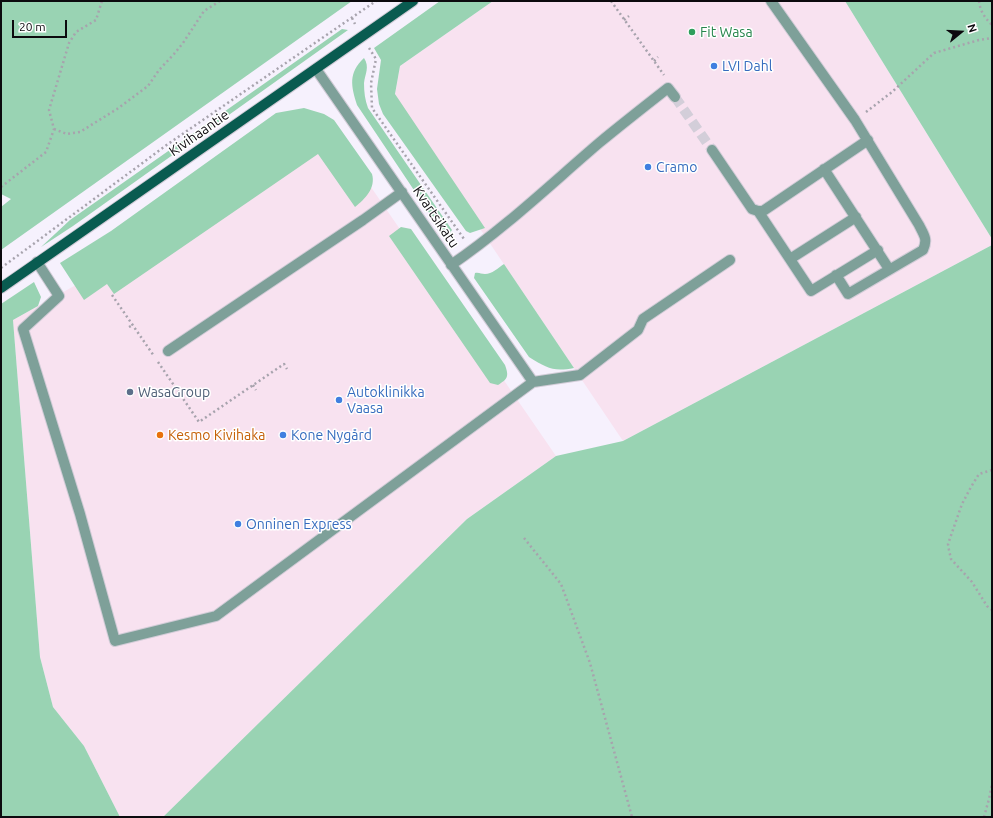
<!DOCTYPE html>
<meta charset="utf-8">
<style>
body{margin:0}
#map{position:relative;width:993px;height:818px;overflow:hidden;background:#f6f1fd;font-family:Ubuntu,sans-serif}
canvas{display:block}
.frame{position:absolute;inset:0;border:2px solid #0c0a0e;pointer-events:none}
.north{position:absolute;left:941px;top:12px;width:40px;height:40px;-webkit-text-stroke:3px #fff;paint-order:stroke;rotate:72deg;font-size:11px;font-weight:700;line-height:16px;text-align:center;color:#0c0a0e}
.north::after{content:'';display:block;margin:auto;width:14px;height:18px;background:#0c0a0e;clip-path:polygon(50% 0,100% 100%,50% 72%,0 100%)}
.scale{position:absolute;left:12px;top:20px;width:55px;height:18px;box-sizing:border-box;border:2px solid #0c0a0e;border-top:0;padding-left:5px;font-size:12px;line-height:14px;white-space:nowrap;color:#0c0a0e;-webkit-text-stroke:3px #fff;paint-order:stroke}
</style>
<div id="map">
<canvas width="993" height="818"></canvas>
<div class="frame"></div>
<div class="north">N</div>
<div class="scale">20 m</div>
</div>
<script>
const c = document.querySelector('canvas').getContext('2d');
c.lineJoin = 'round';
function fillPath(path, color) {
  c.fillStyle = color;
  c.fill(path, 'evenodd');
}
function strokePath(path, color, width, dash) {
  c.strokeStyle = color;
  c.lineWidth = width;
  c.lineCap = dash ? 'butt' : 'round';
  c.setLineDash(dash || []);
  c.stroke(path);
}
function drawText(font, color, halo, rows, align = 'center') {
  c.font = font + ' Ubuntu,sans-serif';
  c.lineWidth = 3;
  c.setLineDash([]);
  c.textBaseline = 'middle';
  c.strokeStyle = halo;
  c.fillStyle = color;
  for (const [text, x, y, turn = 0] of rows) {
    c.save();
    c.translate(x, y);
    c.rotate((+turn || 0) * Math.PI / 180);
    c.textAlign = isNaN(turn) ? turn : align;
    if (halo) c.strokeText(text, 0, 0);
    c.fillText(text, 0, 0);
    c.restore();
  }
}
const commercial = new Path2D(`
 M493,1H845L992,239V245L623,441L394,101L400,66Z
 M331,129L556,456L467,519L163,817H120L84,746L53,707L40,657L13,320L110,266Z`);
const green = new Path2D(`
 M1,1H352L1,250V207L11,199L1,194Z
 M440,1H493L400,66L395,94L485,228L470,233L466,231L383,114L379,104L377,89L381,60L374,48Z
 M845,1H992V239Z
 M342,29L348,30L73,226L41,247L70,220Z
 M364,58C370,67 365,74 364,83C364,92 365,100 368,108L452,230L450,233L446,232L440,229L357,105C351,86 348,73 364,58Z
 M304,108L324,114L334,120L372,174C376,188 365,199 355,207L318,154L114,294L107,284L84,300L60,263L111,231L276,113Z
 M401,227L411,229L505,365C509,376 508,379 498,385L490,383L389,236Z
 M992,245V817H163L467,519L556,456L623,441Z
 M504,264L574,368C553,372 547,368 529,357L474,278L475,273C479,272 481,274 485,274C492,274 498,268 504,264Z
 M34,282L41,297L38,306L13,320L40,657L53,707L84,746L120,817H1V304Z`);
const minorTunnel = new Path2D(`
 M675,97L712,150`);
const path = new Path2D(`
 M611,1L664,75
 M979,1C980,11 985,18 992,25
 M352,18L355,24
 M624,20L629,16
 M369,48L376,59L371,83L372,108L464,239
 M654,61L658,57
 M866,112L892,92L934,53L979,40L992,38
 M54,129L67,134L80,132L117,109L148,86L159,70L174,54L183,43L204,11L220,1
 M1,187L46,152L54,129L49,110L69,43L76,32L96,20L102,1
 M1,268L168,144L376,1
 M112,295L154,356
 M129,327L133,325
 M158,362L199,422L284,364L287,369
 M253,385L256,390
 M992,470L979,474L971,487L962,504L948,544L949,550L951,559L972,582L987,606L992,610
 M524,538L561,584L590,663L632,817
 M984,817L989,799L992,784`);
const minor = new Path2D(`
 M771,1L855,120L919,225C924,235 928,239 923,250L848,294L836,275
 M316,69L533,382
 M712,150L752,209L758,211H763L868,140
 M824,169L889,269
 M758,211L811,291L878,250
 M790,259L856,217
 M37,262L59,296L23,329L80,514L115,641L216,616L533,382L580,375L638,330L643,319L730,260
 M451,265C504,229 551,184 599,143C622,124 645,106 668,88L675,97
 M168,351L363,220L402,192`);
const major = new Path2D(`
 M1,288L413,1`);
const markers = [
 [692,32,4,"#2e9e5b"],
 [714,66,4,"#3f7fe0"],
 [648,167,4,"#3f7fe0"],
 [130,392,4,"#5c6f8a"],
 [339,400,4,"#3f7fe0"],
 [160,435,4,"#e8710a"],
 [283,435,4,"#3f7fe0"],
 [238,524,4,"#3f7fe0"]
];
const leisureNames = [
 ["Fit Wasa",700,32]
];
const shopNames = [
 ["LVI Dahl",722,66],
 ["Cramo",656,167],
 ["Autoklinikka",347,392],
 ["Vaasa",347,408],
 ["Kone Nygård",291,435],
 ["Onninen Express",246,524]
];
const streetNames = [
 ["Kivihaantie",199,133,-35],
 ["Kvartsikatu",436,217,56]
];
const serviceNames = [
 ["WasaGroup",138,392]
];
const foodNames = [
 ["Kesmo Kivihaka",168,435]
];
fillPath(commercial, '#f8e2f0');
fillPath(green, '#99d3b3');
strokePath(minorTunnel, '#d3ced9', 10, [10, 5]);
strokePath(minor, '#d1ccd7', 12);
strokePath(major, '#d1ccd7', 12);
strokePath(path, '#a7a3ad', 2.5, [2, 3]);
strokePath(minor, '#7ea099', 10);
strokePath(major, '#095b50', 10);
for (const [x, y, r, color] of markers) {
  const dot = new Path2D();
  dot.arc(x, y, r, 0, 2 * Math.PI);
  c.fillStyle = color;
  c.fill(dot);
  strokePath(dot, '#fff', 1.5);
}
drawText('14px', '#27864d', '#fff', leisureNames, 'left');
drawText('14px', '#366cbe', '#fff', shopNames, 'left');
drawText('14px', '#0c0a0e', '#fff', streetNames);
drawText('14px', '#4e5e75', '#fff', serviceNames, 'left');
drawText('14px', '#c56008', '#fff', foodNames, 'left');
</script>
